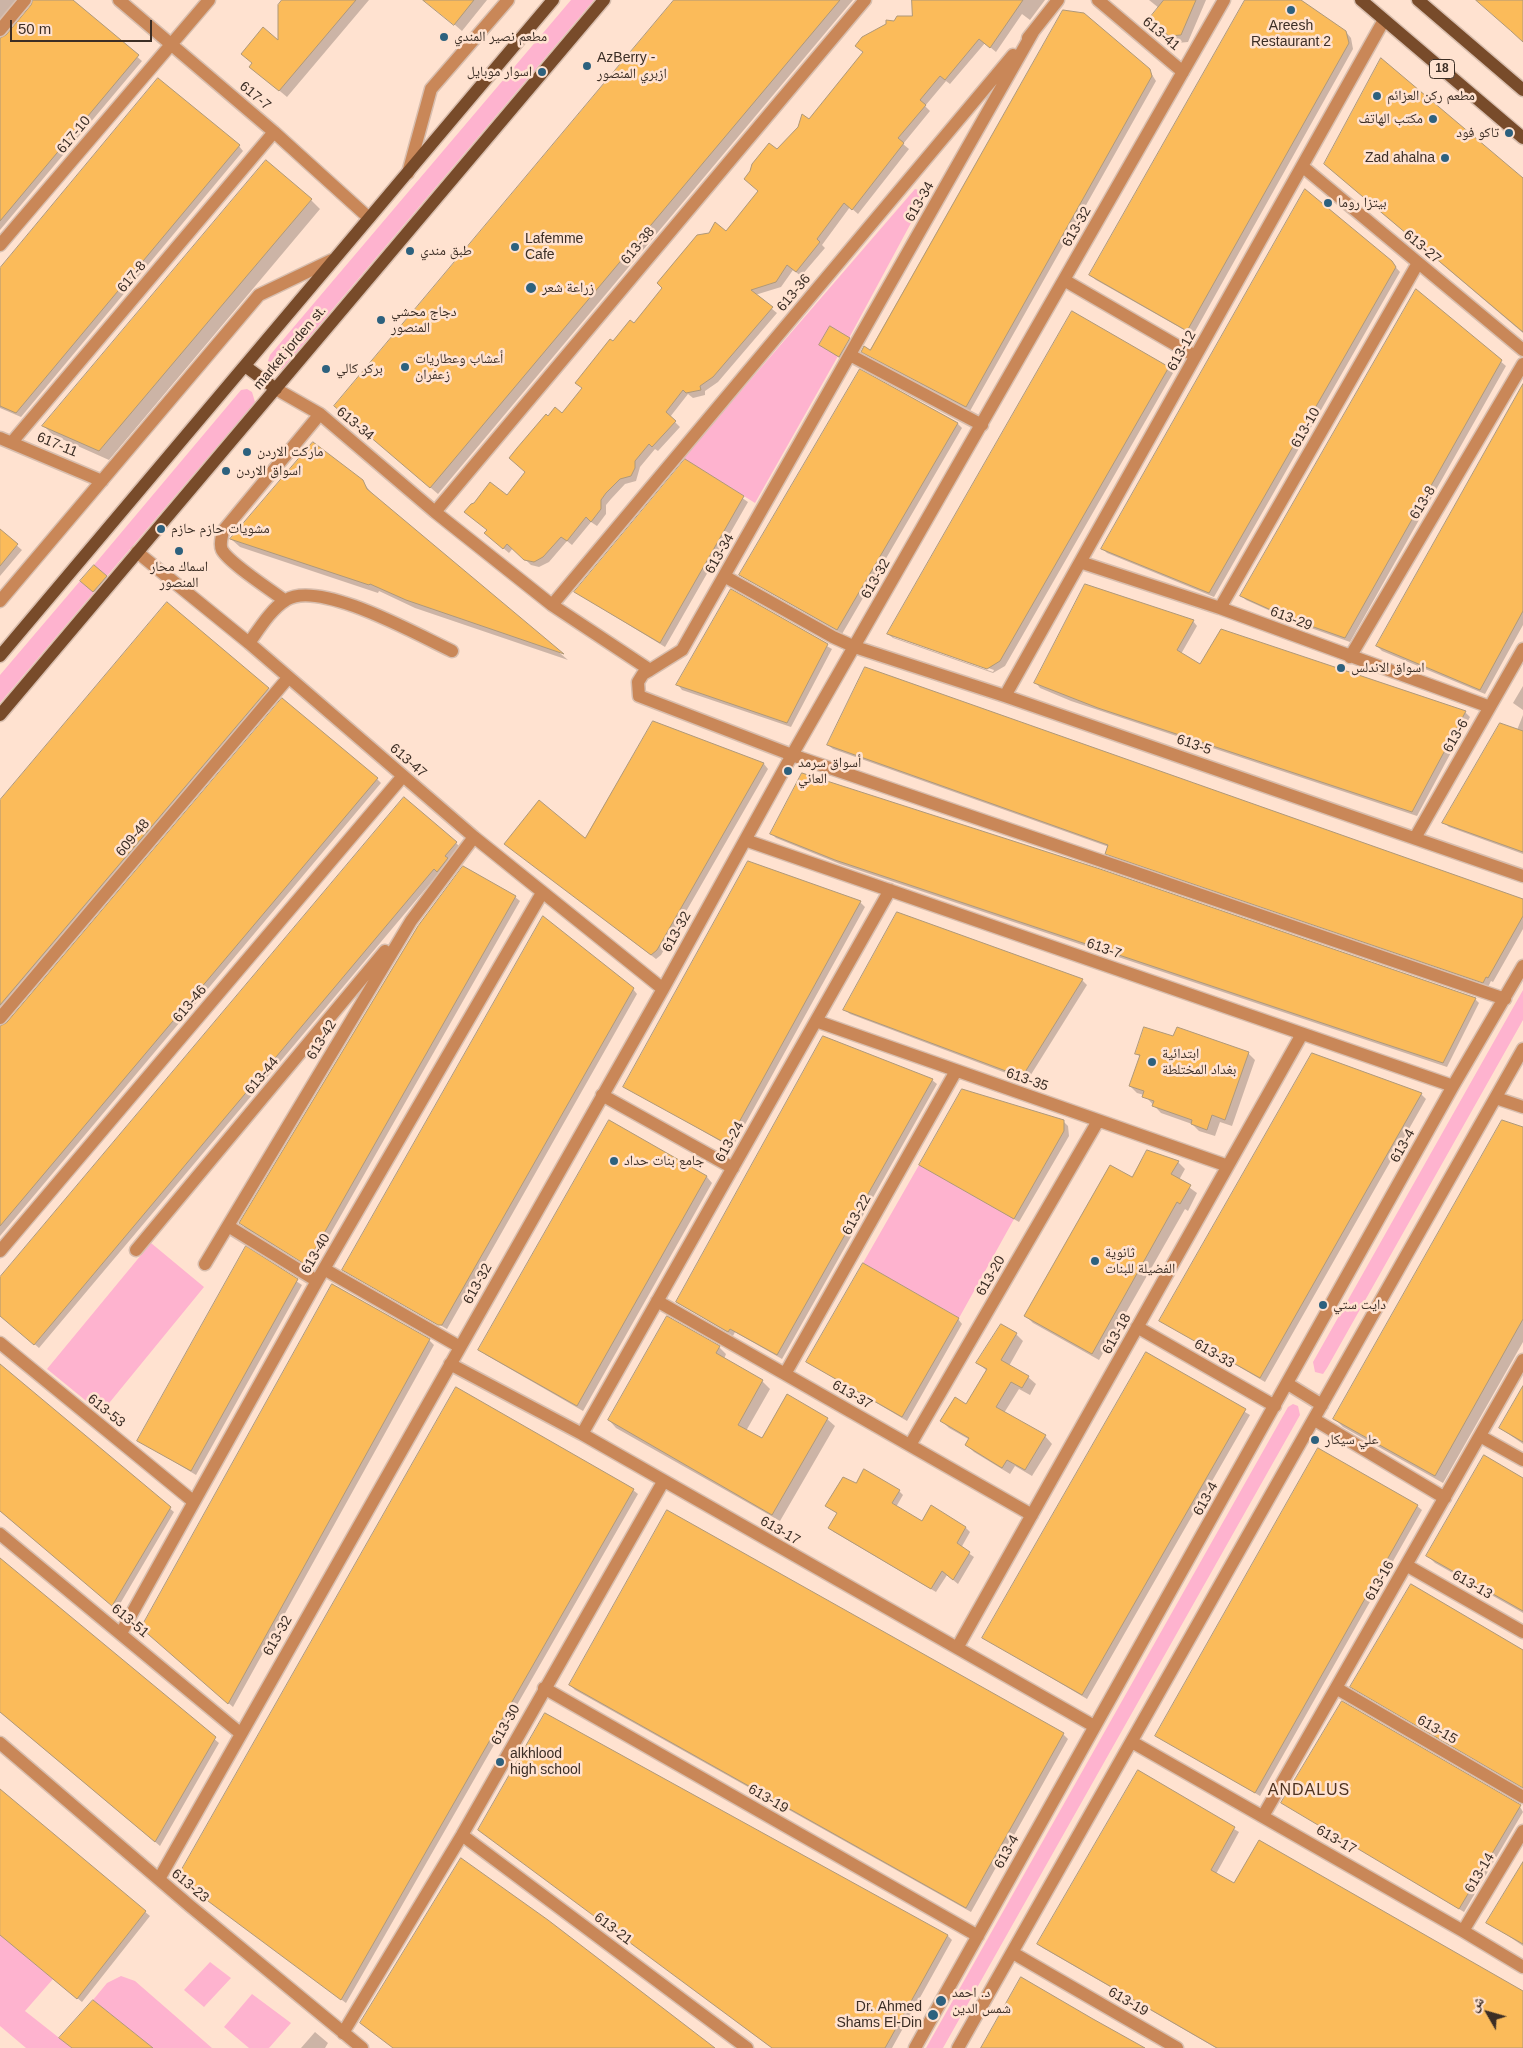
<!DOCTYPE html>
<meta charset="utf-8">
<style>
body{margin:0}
#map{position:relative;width:1523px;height:2048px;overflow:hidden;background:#ffe2d0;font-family:Arial,"Noto Naskh Arabic",sans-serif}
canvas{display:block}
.north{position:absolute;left:1463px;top:1988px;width:50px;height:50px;-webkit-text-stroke:4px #ffe2d0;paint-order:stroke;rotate:308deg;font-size:14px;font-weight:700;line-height:20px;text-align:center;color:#3c2e25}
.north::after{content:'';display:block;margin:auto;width:18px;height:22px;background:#3c2e25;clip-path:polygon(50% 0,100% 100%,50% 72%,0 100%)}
.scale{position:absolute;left:10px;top:20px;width:142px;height:22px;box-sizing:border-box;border:2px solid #3c2e25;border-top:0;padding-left:6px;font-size:15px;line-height:18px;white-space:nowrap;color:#3c2e25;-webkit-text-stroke:4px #ffe2d0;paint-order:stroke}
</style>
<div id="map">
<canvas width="1523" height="2048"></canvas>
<div class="north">ش</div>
<div class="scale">50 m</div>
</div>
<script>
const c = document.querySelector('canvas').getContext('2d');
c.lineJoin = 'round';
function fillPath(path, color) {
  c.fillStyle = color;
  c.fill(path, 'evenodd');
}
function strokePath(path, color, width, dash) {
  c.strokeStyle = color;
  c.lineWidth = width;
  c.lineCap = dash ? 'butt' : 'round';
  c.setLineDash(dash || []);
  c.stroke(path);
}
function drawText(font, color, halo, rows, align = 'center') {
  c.font = font + ' Arial,"Noto Naskh Arabic",sans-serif';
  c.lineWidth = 5;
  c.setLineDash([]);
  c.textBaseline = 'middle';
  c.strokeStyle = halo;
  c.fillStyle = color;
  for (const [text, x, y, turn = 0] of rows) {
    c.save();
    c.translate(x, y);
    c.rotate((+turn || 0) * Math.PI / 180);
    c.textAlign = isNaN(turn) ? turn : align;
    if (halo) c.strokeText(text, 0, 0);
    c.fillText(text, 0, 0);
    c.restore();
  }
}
const green = new Path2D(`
 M571,0H594L282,369L277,371L271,369L267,364L270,355Z
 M915,189L923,191L925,197L849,338L819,345L838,356L755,503L683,458Z
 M247,389L252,392L255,402L107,576L94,565L241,390Z
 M80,581L94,592L0,703V675Z
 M1523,990V1020L1327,1368L1323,1374L1315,1372L1313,1362Z
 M919,1165L1014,1219L959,1318L863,1263Z
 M151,1243L204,1287L101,1413L47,1369Z
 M1293,1404L1298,1406L1300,1415L943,2048H926L1288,1407Z
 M0,1935L53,1979L25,2011L72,2048H26L0,2026Z
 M210,1962L231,1978L204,2007L184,1990Z
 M121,1976L135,1981L212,2048H153L93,2000L107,1983Z
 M252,1994L291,2023L269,2048H249L224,2027Z`);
const shadow = new Path2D(`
 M0,0H23L0,27Z
 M34,0H71L142,61L0,230V39H3L33,5Z
 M284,0H369L287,97L258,73L279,42Z
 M426,0H487L462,31Z
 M676,0H853L438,494L335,406Z
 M913,0H1045L1030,20L1022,14L996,52L985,43L950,84L946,81L925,106L930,111L903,144L909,149L858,214L850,207L822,245L825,248L801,276L793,270L781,287L755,295L777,313L718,382L705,391V395L693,398L688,394L670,417L680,427L658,451L655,449L640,467L636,481L625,484L611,499L606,505V514L597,526L591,522L572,545L567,541L549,562L539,567L531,565L513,548L509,553L491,538L507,496L526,472L548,418L562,414L583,389L613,343L635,325L726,233L760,191L777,151L809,121L894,22L914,18Z
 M1149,0H1206L1188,42L1177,43L1149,20L1159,8Z
 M1246,0H1299L1346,32L1351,38L1353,49L1193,335L1096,280L1090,275Z
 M1064,11L1083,14L1149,70L1156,81L970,411L867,356L862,351L870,352Z
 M239,146L243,151L21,417L0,408V270Z
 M1325,164L1523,180V333L1333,171Z
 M311,200L320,209L109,460L53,435L44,426Z
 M1391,262L1400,272L1214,597L1107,553L1102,548Z
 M1417,291L1506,366L1350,642L1297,623L1246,600L1242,596Z
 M849,339L854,344L844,361L821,345Z
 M1168,368L1173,373L1005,666L993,673L893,638L888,634ZM893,635L994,670L993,672L893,637Z
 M860,371L958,424L962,428L842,634L740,575Z
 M1523,387V625L1485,694L1382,651L1377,646Z
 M686,460L748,502L665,647L575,592Z
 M362,481L374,496L568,660L415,608L379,591L378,593L240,547L231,539Z
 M0,531L22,550L0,576Z
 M94,566L108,578L96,593L82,581Z
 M731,591L832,649L791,727L682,690L678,685Z
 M1193,621L1197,626L1181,654L1201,665L1221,631L1465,712L1470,717L1417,816L1071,701L1040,688L1036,683Z
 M1523,686V710L1513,703Z
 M268,689L273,693L0,1015V802Z
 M1523,715V854L1449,827L1444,823L1517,730Z
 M654,723L764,764L768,769L661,955L656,959L511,848L586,840Z
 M828,745L1523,900V929L1493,982L1491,981L1488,987L1111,858L1107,853L1109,847L833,749Z
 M377,779L381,783L0,1236V1027H3Z
 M771,833L1475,999L1479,1003L1447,1067L840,864L776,838Z
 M456,843L460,847L443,876L439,873L39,1348L0,1315V1279Z
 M515,897L520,901L311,1268L245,1228L241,1223Z
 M860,902L865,907L732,1148L625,1086Z
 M897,913L1082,980L1087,985L1027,1081L850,1014L845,1010Z
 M633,989L637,994L447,1329L344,1270Z
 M1174,1038L1248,1053L1255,1060L1232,1126L1220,1122L1215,1136L1199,1131L1192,1124L1161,1113L1144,1095L1137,1093L1130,1086L1140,1057L1136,1053Z
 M932,1080L937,1084L782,1359L735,1332L733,1336L677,1302Z
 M1421,1094L1426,1099L1265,1382L1161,1321Z
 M1063,1121L1068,1126L1069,1136L1019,1222L920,1165Z
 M609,1122L707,1177L712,1183L583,1411L486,1355L480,1350Z
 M1523,1129V1342L1443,1483L1343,1427L1335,1419Z
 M1178,1162L1185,1169L1179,1180L1197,1193L1188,1211L1185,1209L1099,1360L1033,1323L1026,1316Z
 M246,1248L302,1285L196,1475L138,1440Z
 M958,1319L962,1324L907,1421L807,1362Z
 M1016,1334L1023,1341L1009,1366L1028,1377L1036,1384L1030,1395L1019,1389L1004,1413L1045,1436L1052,1444L1032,1476L1015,1466L1010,1474L974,1452L967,1445L970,1440L949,1428L942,1421L966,1405L987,1371L978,1363Z
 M429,1340L434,1345L233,1707L147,1632Z
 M719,1347L726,1354L724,1359L762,1381L770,1389L746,1431L762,1440L788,1396L827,1419L835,1426L780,1521L616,1428L609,1420Z
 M1147,1354L1250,1415L1087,1699L984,1638Z
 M0,1366L174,1512L117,1609L0,1511Z
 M1523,1388V1444L1500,1428Z
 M1523,1479V1613L1435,1563L1428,1556Z
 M856,1485L899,1491L903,1495L896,1507L922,1523L966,1528L970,1532L961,1548L974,1557L958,1584L947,1575L936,1592L834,1532L830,1528L838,1514L827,1506Z
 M633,1490L638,1494L346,2003L183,1882Z
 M1417,1506L1422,1510L1260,1796L1157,1736Z
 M667,1512L1063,1734L1068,1739L971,1912L575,1690L570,1685Z
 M0,1560L219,1743L160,1846L0,1712Z
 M1523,1651V1789L1352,1687Z
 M1138,1772L1239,1832L1216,1874L1234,1885L1523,1992V2048H1216L1043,1948L1039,1944Z
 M0,1790L150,1916L82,2002L0,1935Z
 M1283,1803L1519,1805L1523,1812L1464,1912Z
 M480,1830L948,1936L952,1940L892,2048H772Z
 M1523,1864V1946L1488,1922Z
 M315,2032L328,2043L325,2048H301Z`);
const building = new Path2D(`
 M33,0H73L139,55L0,221V38L6,35L31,5Z
 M282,0H356L279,91L249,67L252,63L241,54L263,27L278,40V5Z
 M423,0H474L454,25Z
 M674,0H840L430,488L334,406Z
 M912,0H1023L990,48L979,39L945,80L940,76L920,100L926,105L898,138L904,143L852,210L844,203L817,239L820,242L796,272L787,265L776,282L751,290L773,307L713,377L700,386L701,390L686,393L683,390L666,412L676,421L652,447L649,444L635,461V468L631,476L620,479L606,493L601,500V509L591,522L586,517L567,541L561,537L543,557L534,562L524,560L507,544L503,549L484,533L487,530L464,512L471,504L474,503L490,482L507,495L525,472L509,458L517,448L546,414L548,416L555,407L562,413L582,388L575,383L610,339L613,341L630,320L634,323L662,288L657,283L697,235L709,233L715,222L726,231L758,191L744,179L750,171L752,164L769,143L777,149L798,127L802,114L809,119L863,52L855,46L862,37L886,24V20L894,21L897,16H912Z
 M1164,0H1196L1181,35L1169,36L1148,20Z
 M1245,0H1301L1346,31L1349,43L1187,331L1089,275Z
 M1476,0H1523V42L1511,31Z
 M1063,10L1084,13L1150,69L1152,76L966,407L861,352L864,346L870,350Z
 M1381,58L1523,178V332L1324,164Z
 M158,78L240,145L16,413L0,406V268Z
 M266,160L312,199L251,271L99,451L42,426Z
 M1305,189L1392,261L1396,267L1209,593L1101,549Z
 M1416,289L1502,360L1345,638L1291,619L1240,596Z
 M1072,311L1169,367L1000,661L987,669L887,634Z
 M830,326L850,338L839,357L819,345Z
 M860,369L958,423L837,630L739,575Z
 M1523,384V611L1480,690L1376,646Z
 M313,442L363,480L367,489L564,654L406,600L370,584L369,585L230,539Z
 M685,459L744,496L660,643L574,592Z
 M0,529L18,544L0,566Z
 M94,565L107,576L93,592L80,581Z
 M1085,584L1194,620L1177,650L1200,664L1221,629L1466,711L1412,812L1098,708L1034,683Z
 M731,589L828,644L787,723L676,685Z
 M167,602L269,688L0,1005V800Z
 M865,667L1523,899V916L1488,978L1486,977L1483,983L1105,854L1108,845L827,745Z
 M282,698L378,778L0,1226V1026L6,1023Z
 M653,721L764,763L657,950L651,955L504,844L539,800L585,838Z
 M1500,723L1523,731V852L1442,823Z
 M802,773L1100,869L1476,998L1443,1063L1370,1039L835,860L770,834Z
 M404,797L457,842L445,856L448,858L437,872L434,869L34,1345L0,1316V1277Z
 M748,861L861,901L727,1144L623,1087Z
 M463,866L516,896L306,1265L239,1223L418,926Z
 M897,912L1083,979L1022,1077L843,1010Z
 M543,916L634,988L442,1325H438L342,1270Z
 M1144,1027L1173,1036L1177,1027L1249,1052L1225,1120L1212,1115L1207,1130L1191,1124L1192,1120L1152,1106L1154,1101L1142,1097L1144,1091L1129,1086L1140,1055L1135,1054Z
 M823,1036L933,1079L777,1355L730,1329L728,1332L676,1302Z
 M1312,1053L1422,1093L1260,1378L1159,1321Z
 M962,1089L1064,1120V1131L1014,1219L919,1165Z
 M609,1120L707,1176L577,1406L478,1350Z
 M1502,1120L1523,1127V1319L1435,1476L1333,1419Z
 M1147,1150L1179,1161L1171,1174L1191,1185L1180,1204L1177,1202L1092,1354L1024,1316L1110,1165L1132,1177Z
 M246,1246L298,1279L191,1471L137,1441Z
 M863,1263L959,1318L902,1417L806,1362Z
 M332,1284L430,1339L228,1704L141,1628Z
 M667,1316L720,1346L716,1353L763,1380L738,1425L762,1438L787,1394L828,1418L772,1515L608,1420Z
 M1001,1324L1017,1333L1001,1360L1029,1376L1022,1388L1011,1382L996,1407L1046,1435L1025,1470L1007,1460L1002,1468L965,1445L969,1438L940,1421L955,1397L966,1404L987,1369L976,1363Z
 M1146,1352L1246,1409L1082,1695L982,1638Z
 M0,1364L171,1507L112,1606L0,1511Z
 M1523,1386V1442L1499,1428Z
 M456,1387L634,1489L341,2000L177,1878Z
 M1318,1448L1418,1505L1255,1793L1155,1736Z
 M1484,1455L1523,1478V1611L1426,1556Z
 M864,1469L900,1490L892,1503L922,1521L931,1505L966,1527L957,1543L970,1552L953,1580L942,1571L931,1589L828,1528L837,1513L825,1506L843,1477L856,1483Z
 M667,1510L1064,1733L966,1908L569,1685Z
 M0,1558L216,1737L155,1842L0,1712Z
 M1411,1584L1523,1650V1788L1350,1687Z
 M1342,1701L1521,1805L1459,1909L1281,1803Z
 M545,1713L948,1935L885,2048H772L478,1830Z
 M1138,1770L1235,1827L1211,1870L1234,1883L1259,1840L1523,1991V2048H1217L1037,1944Z
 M0,1789L146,1911L77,1999L0,1935Z
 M461,1858L548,1920L715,2048H393L360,2023Z
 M1523,1862V1944L1486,1923Z
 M1021,1977L1093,2019L1145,2048H981Z
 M93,2000L153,2048H72L59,2038Z`);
const minor = new Path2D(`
 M119,0L274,132L369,218
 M1098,0L1183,72
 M0,30L25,0
 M1028,38L1058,0
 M1302,166L1523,350
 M408,173L431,89L508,0
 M0,245L209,0
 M1064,280L1195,356
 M850,355L982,425
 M276,389L320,414L435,512L552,605L650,670L682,650L1033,32
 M0,438L102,481
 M12,442L274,132
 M435,512L865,0
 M137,552L249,643L474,837L663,989
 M1080,562L1220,608L1490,707
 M724,576L833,637L855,647L1005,696L1523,876
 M284,600C271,590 229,563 222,550C219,544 222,537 223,531L320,414
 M0,601L259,295L332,260
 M552,605L1013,55
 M1220,608L1418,263
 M249,643C259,629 271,609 286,600C319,579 418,635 452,651
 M1350,657L1523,364
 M650,670L643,674L638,682L639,696L792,755L1505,999
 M1005,696L1384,20
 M1415,838L1523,649
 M745,840L1453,1086
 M0,1018L288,678
 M816,1021L1228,1166
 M602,1095L733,1168
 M1496,1098L1523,1107
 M228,1226L317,1281
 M136,1250L385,951
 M0,1251L403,776
 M205,1264L411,921L474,837
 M324,1269L460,1347
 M657,1301L1032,1515
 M1137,1327L1275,1406
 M0,1343L194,1502
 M450,1364L582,1434L1094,1726
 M785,1374L956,1071
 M1288,1384L1322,1405
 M1315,1420L1445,1498
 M582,1434L890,890
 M1480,1436L1523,1460
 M910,1445L1098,1121
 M0,1534L240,1733
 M1406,1565L1523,1632
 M121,1633L317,1281L542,893
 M957,1648L1302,1034
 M544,1688L978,1936
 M1336,1688L1523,1797
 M1132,1742L1463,1931L1523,1967
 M0,1743L190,1906L362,2048
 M1263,1816L1523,1360
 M462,1835L747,2048
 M159,1879L663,989L792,755L1224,0
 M1463,1931L1523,1831
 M1013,1953L1177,2048
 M343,2033L462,1835L663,1482
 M915,2048L1453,1086L1523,966
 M958,2048L1523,1049`);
const major = new Path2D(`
 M1361,0L1523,138
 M1418,0L1523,90
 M245,366L276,389
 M0,656L553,0
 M0,715L604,0`);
const markers = [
 [1291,10,5,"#2d617e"],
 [444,37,5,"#2d617e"],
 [587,66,5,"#2d617e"],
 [542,72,5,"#2d617e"],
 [1377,96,5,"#2d617e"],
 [1433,119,5,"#2d617e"],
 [1509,133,5,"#2d617e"],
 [1445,158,5,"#2d617e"],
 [1328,203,5,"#2d617e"],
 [515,247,5,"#2d617e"],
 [410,251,5,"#2d617e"],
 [531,288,6,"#2d617e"],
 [381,320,5,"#2d617e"],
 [405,367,5,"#2d617e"],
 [326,369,5,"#2d617e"],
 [247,452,5,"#2d617e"],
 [226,471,5,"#2d617e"],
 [161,529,5,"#2d617e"],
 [179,551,5,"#2d617e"],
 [1341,668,5,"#2d617e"],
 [788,771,5,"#2d617e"],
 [1152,1062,5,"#2d617e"],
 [614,1161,5,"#2d617e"],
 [1095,1261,5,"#2d617e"],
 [1323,1305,5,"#2d617e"],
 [1315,1440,5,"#2d617e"],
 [500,1762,5,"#2d617e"],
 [941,2001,6,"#2d617e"],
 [933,2015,6,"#2d617e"]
];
const shields = [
 [1442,69,25]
];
const shieldNames = [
 ["18",1442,69]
];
const poiNames = [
 ["Areesh",1291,26,"center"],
 ["Restaurant 2",1291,42,"center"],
 ["مطعم نصير المندي",454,37],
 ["AzBerry -",597,58],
 ["ازبري المنصور",597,74],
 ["اسوار موبايل",532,72,"right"],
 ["مطعم ركن العزائم",1387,96],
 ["مكتب الهاتف",1423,119,"right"],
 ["تاكو فود",1499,133,"right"],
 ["Zad ahalna",1435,158,"right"],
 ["بيتزا روما",1338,203],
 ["Lafemme",525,239],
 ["Cafe",525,255],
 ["طبق مندي",420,251],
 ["زراعة شعر",542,288],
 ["دجاج محشي",391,312],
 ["المنصور",391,328],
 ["أعشاب وعطاريات",415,359],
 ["زعفران",415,375],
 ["بركر كالي",336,369],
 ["ماركت الاردن",257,452],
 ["اسواق الاردن",236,471],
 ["مشويات حازم حازم",171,529],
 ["اسماك محار",179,567,"center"],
 ["المنصور",179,583,"center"],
 ["اسواق الاندلس",1351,668],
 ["أسواق سرمد",798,763],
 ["العاني",798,779],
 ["ابتدائية",1162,1054],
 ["بغداد المختلطة",1162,1070],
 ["جامع بنات حداد",624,1161],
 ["ثانوية",1105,1253],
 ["الفضيلة للبنات",1105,1269],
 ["دايت ستي",1333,1305],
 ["علي سيكار",1325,1440],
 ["alkhlood",510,1754],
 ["high school",510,1770],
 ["د. احمد",952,1993],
 ["شمس الدين",952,2009],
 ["Dr. Ahmed",922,2007,"right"],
 ["Shams El-Din",922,2023,"right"]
];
const streetNames = [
 ["613-41",1161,34,40],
 ["617-7",255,96,40],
 ["617-10",74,135,-50],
 ["613-34",920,202,-60],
 ["613-32",1077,227,-60],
 ["613-38",638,246,-50],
 ["613-27",1422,247,40],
 ["617-8",132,277,-50],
 ["613-36",794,293,-50],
 ["market jorden st.",290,348,-50],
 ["613-12",1182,351,-61],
 ["613-34",355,424,40],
 ["613-10",1306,428,-60],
 ["617-11",57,445,23],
 ["613-8",1423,503,-59],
 ["613-34",720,554,-60],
 ["613-32",876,579,-60],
 ["613-29",1291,619,21],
 ["613-6",1456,736,-60],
 ["613-5",1194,745,19],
 ["613-47",408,761,41],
 ["609-48",133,838,-50],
 ["613-32",677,932,-61],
 ["613-7",1104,949,19],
 ["613-46",190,1004,-50],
 ["613-42",322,1040,-59],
 ["613-44",262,1076,-50],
 ["613-35",1027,1080,19],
 ["613-24",730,1142,-61],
 ["613-4",1403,1146,-61],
 ["613-22",857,1215,-61],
 ["613-40",316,1254,-60],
 ["613-20",991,1276,-60],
 ["613-32",478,1284,-61],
 ["613-18",1117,1334,-61],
 ["613-33",1214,1354,30],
 ["613-37",852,1395,30],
 ["613-53",106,1411,39],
 ["613-4",1206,1499,-61],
 ["613-17",780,1531,30],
 ["613-16",1380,1581,-60],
 ["613-13",1472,1585,30],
 ["613-51",130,1621,40],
 ["613-32",278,1636,-60],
 ["613-30",506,1725,-61],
 ["613-15",1437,1730,30],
 ["613-19",768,1799,30],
 ["613-17",1336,1840,30],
 ["613-4",1007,1852,-61],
 ["613-14",1480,1873,-59],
 ["613-23",190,1886,40],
 ["613-21",613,1929,37],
 ["613-19",1128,2002,30]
];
const quarterNames = [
 ["ANDALUS",1309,1791]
];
fillPath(green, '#feb3cf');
fillPath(shadow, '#0003');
fillPath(building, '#fbbb5a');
strokePath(building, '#af9879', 1);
strokePath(minor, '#d8beae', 15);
strokePath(major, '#d8beae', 15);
strokePath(minor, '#c98758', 12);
strokePath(major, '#784b2a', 12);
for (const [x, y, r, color] of markers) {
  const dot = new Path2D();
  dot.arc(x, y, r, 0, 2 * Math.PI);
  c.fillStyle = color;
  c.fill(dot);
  strokePath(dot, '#ffe2d0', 2);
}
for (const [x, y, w] of shields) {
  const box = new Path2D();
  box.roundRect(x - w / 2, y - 9.5, w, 19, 4);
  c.fillStyle = '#ffe2d0';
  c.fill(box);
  strokePath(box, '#3c2e25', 1);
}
drawText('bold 12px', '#3c2e25', null, shieldNames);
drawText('14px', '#3c2e25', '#ffe2d0', poiNames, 'left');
drawText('14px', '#3c2e25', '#ffe2d0', streetNames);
c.letterSpacing = '1px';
drawText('16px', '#4e321f', '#ffe2d0', quarterNames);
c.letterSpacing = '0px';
</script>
